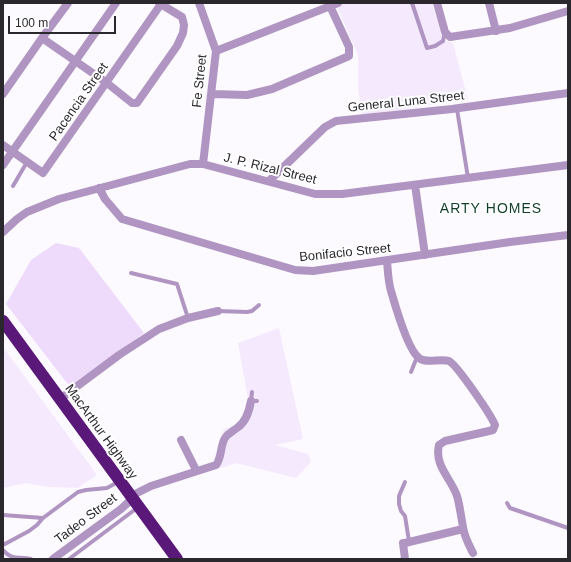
<!DOCTYPE html>
<style>
body{margin:0}
#map{position:relative;width:571px;height:562px;overflow:hidden;background:#fdfaff;font-family:Arial,sans-serif}
canvas{display:block}
.frame{position:absolute;inset:0;border:4px solid #2b282d;pointer-events:none}
.scale{position:absolute;left:8px;top:16px;width:108px;height:18px;box-sizing:border-box;border:2px solid #2b282d;border-top:0;padding-left:5px;font-size:12px;line-height:14px;white-space:nowrap;color:#2b282d;-webkit-text-stroke:3px #fff;paint-order:stroke}
</style>
<div id="map">
<canvas width="571" height="562"></canvas>
<div class="frame"></div>
<div class="scale">100 m</div>
</div>
<script>
const c = document.querySelector('canvas').getContext('2d');
c.lineJoin = 'round';
function fillPath(path, color) {
  c.fillStyle = color;
  c.fill(path, 'evenodd');
}
function strokePath(path, color, width, dash) {
  c.strokeStyle = color;
  c.lineWidth = width;
  c.lineCap = dash ? 'butt' : 'round';
  c.setLineDash(dash || []);
  c.stroke(path);
}
function drawText(font, color, halo, rows, align = 'center') {
  c.font = font + ' Arial,sans-serif';
  c.lineWidth = 4;
  c.setLineDash([]);
  c.textBaseline = 'middle';
  c.strokeStyle = halo;
  c.fillStyle = color;
  for (const [text, x, y, turn = 0] of rows) {
    c.save();
    c.translate(x, y);
    c.rotate((+turn || 0) * Math.PI / 180);
    c.textAlign = isNaN(turn) ? turn : align;
    if (halo) c.strokeText(text, 0, 0);
    c.fillText(text, 0, 0);
    c.restore();
  }
}
const built = new Path2D(`
 M347,3H432L443,40L453,43L468,100L362,115L358,88V55L337,7Z
 M279,328L303,439L275,445L308,454L311,462L296,478L236,463L218,469L214,459L224,429L238,425L249,404L238,343Z
 M3,347L97,475L78,488L49,487L26,483L3,488Z`);
const green = new Path2D(`
 M56,243L79,248L144,333L70,387L6,304L31,260Z`);
const lane = new Path2D(`
 M412,3L427,48L435,46L443,41L445,32
 M457,109L468,178
 M13,186L27,162
 M131,273L177,284L188,318
 M218,311L247,312L252,311L259,305
 M411,372L417,357
 M252,392L251,401H257
 M405,482L399,496V504L401,511L405,516L409,541
 M507,503L510,508L568,528
 M3,515L43,518
 M3,545L29,531L37,525L43,518L78,492L86,490L107,488L118,482
 M3,550C12,561 20,556 31,559
 M69,559L137,508`);
const street = new Path2D(`
 M199,3L216,51L203,164
 M437,3L445,32L450,37L510,28L568,11
 M489,3L496,31
 M42,38L107,83L132,103H137L177,46L183,33L184,25L182,17L159,3
 M216,51L338,3
 M3,94L42,38L68,3
 M212,94L247,95L272,89L349,56V47L330,6
 M3,145L43,173L161,4
 M3,165L116,3
 M269,181L325,127L336,121L452,109L568,93
 M415,185L425,255
 M99,188L105,199L122,219L295,270L313,271L510,242L568,235
 M3,232L17,219L27,212L59,199L190,164H203L315,194H342L568,165
 M387,261C388,271 388,281 391,291C395,305 408,350 419,358C426,364 440,358 449,361C457,365 491,415 495,425L493,430L489,431L445,441L439,445C434,466 451,478 457,496C460,506 461,517 463,527C464,536 469,545 473,553
 M60,399L119,355L159,329L188,318L218,311
 M181,440L196,470
 M131,496L151,486L216,465C222,458 220,446 225,438C228,433 232,432 237,428C246,422 249,412 251,401
 M53,559L121,509L133,498
 M405,559L403,543H405L463,529`);
const highway = new Path2D(`
 M3,321L177,559`);
const streetNames = [
 ["Fe Street",200,81,-84],
 ["Pacencia Street",79,102,-55],
 ["General Luna Street",406,102,-6],
 ["J. P. Rizal Street",270,169,14],
 ["Bonifacio Street",345,253,-6],
 ["MacArthur Highway",101,432,54],
 ["Tadeo Street",86,519,-37]
];
const neighbourhoodNames = [
 ["ARTY HOMES",491,209]
];
fillPath(built, '#f5e9fd');
fillPath(green, '#eedbfb');
strokePath(lane, '#b095c2', 4);
strokePath(street, '#b095c2', 8);
strokePath(highway, '#5a1879', 12);
drawText('13px', '#2b282d', '#fff', streetNames);
c.letterSpacing = '1px';
drawText('14px', '#113e2b', '#fff', neighbourhoodNames);
c.letterSpacing = '0px';
</script>
